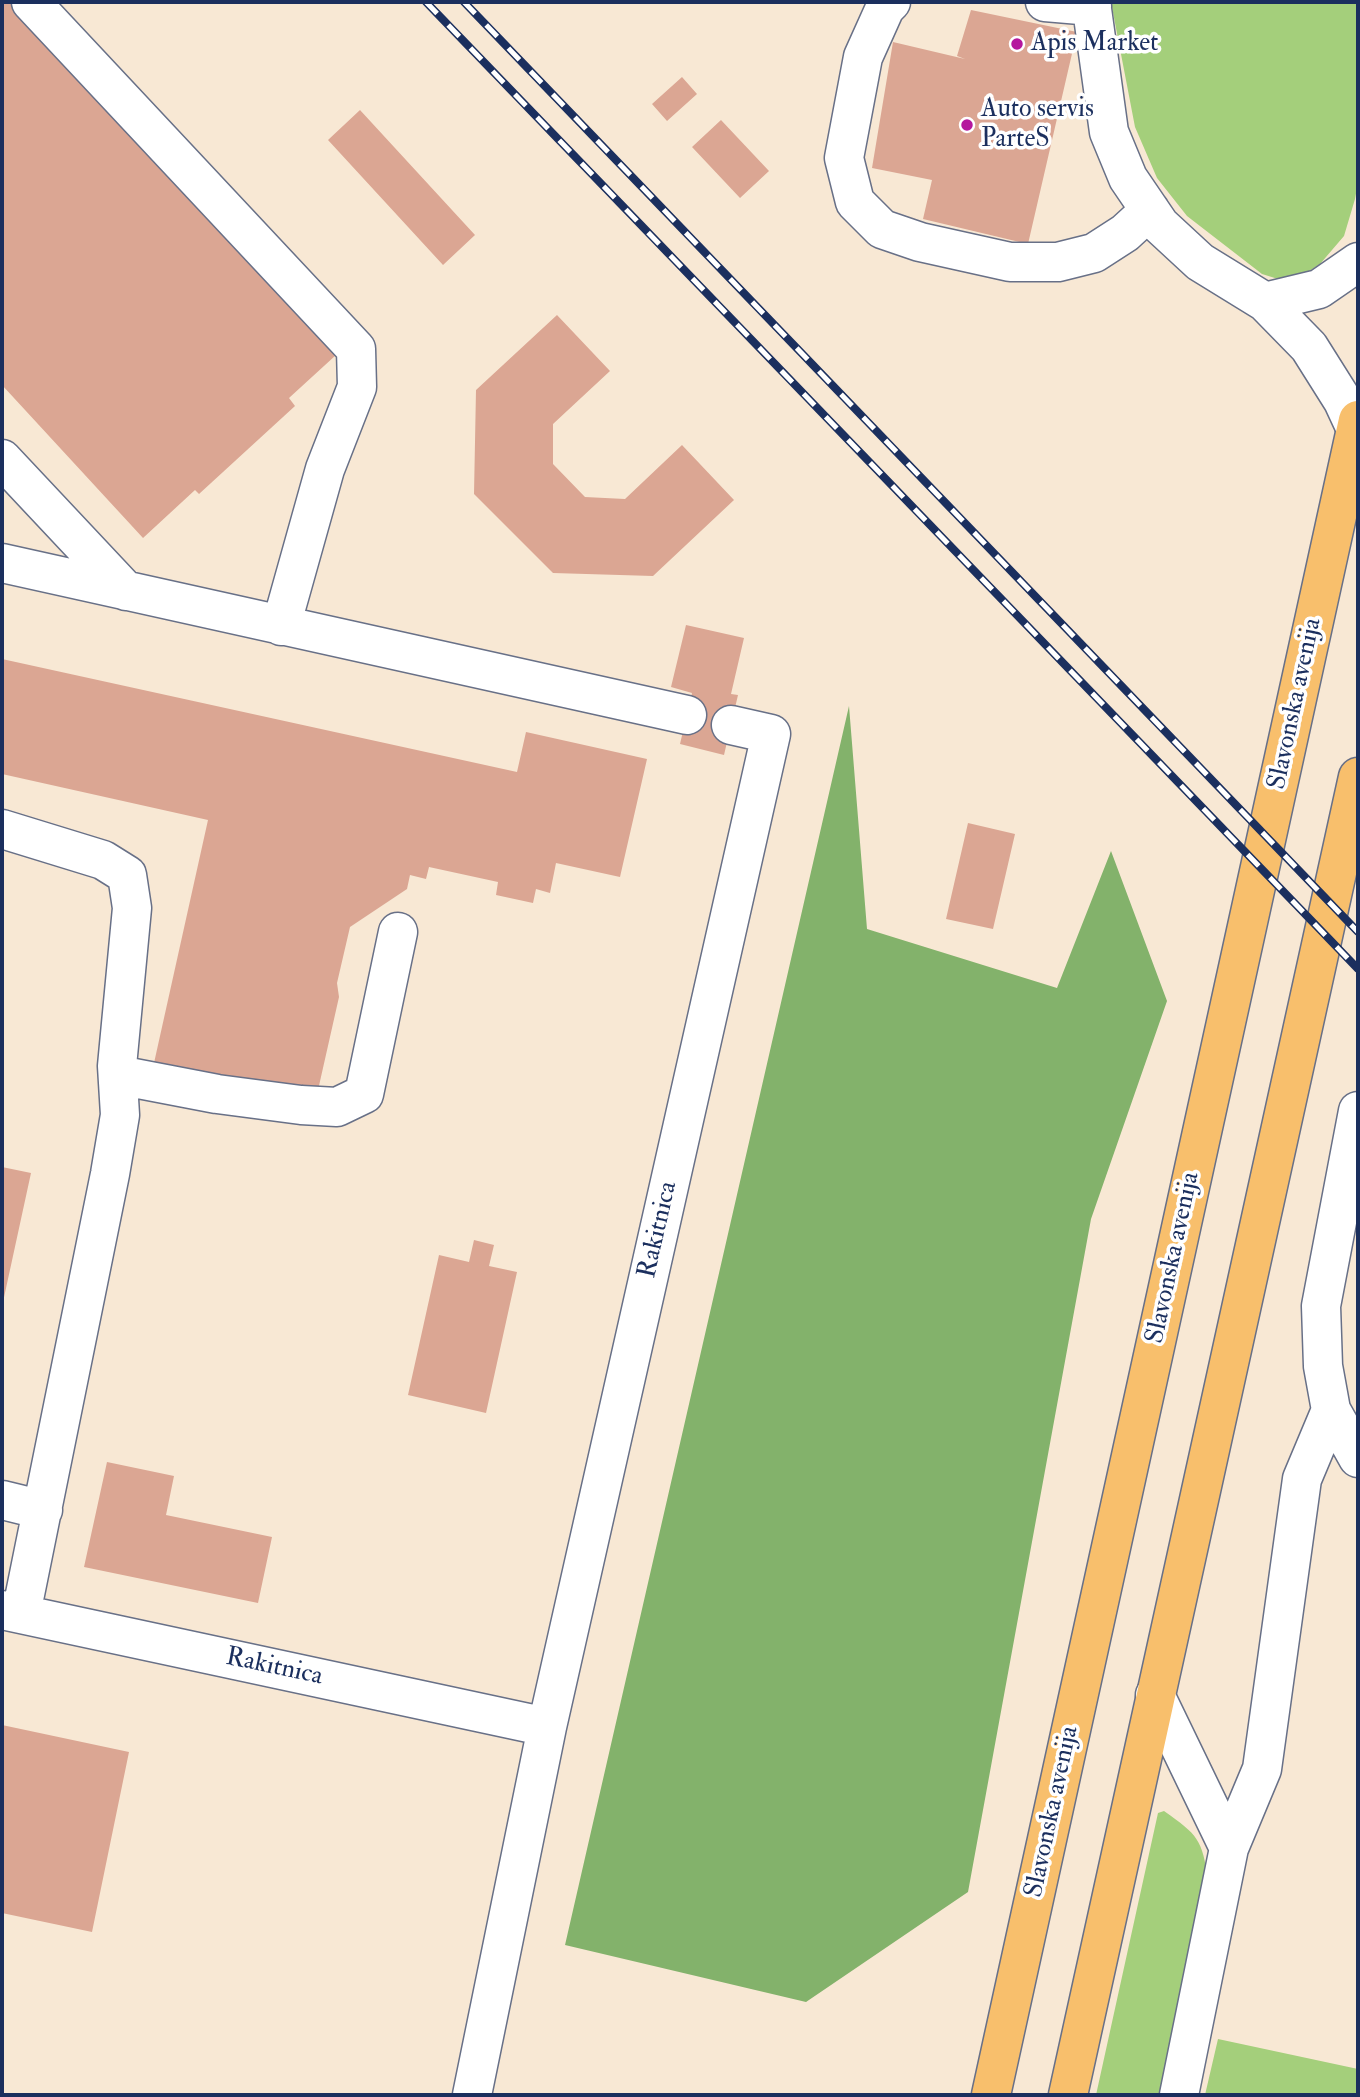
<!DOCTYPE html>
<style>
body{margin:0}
#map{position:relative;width:1360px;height:2097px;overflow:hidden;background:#f8e8d4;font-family:"IM FELL Double Pica",serif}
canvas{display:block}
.frame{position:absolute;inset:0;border:4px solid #1b2f5e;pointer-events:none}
</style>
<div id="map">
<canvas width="1360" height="2097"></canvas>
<div class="frame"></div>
</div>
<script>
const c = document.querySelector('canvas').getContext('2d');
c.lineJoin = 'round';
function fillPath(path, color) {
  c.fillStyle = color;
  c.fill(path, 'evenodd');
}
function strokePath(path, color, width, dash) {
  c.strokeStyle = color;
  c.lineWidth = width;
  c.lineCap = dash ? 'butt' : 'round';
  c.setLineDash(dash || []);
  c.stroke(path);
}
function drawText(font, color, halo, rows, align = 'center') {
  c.font = font + ' "IM FELL Double Pica",serif';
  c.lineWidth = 7;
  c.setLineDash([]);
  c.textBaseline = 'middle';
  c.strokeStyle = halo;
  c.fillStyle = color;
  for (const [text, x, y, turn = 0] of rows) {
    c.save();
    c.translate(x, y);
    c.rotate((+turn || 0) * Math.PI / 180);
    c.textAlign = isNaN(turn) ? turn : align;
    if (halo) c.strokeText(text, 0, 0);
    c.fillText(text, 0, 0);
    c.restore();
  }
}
const green = new Path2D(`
 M1111,2H1358V183L1355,199L1344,236L1320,264L1297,279H1278L1262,274L1187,216L1157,178L1135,127Z
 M1164,1811C1198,1835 1202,1839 1208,1880L1164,2095H1096L1158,1813Z
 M1218,2039L1358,2069V2095H1205Z`);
const forest = new Path2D(`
 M849,706L867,929L1057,988L1111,851L1167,1001L1091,1219L968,1892L806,2002L565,1945Z`);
const building = new Path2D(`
 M2,2H10L336,355L289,398L295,406L199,494L195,490L143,538L2,385Z
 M971,10L1077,32L1028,244L923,219L932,180L872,168L893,42L965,59L957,56Z
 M682,77L697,94L667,121L652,104Z
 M360,110L475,235L443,265L328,140Z
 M721,120L769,171L740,198L692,147Z
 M557,315L610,371L553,424V464L585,497L625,499L682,445L734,500L653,576L553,573L474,494L476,390Z
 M686,625L744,638L731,694L738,695L724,755L680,744L692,693L671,687Z
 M2,659L517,772L526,732L647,759L620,877L556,863L550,893L536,889L533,903L496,895L498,882L429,867L426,879L410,875L407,889L350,927L337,983L339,997L316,1099L154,1063L208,820L2,774Z
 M968,823L1015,834L993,929L946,919Z
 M2,1167L31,1173L3,1302H2Z
 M474,1240L494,1245L489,1266L517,1272L486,1413L408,1395L439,1255L469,1262Z
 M107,1462L174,1476L166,1515L272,1537L258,1603L84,1567Z
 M2,1725L129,1752L92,1932L2,1913Z`);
const minor = new Path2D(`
 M31,2L356,349L357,387L325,469L281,626
 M891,2L885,8L863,57L844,158L855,202L882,229L920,242L1010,262H1058L1094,253L1125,233L1150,210
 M1045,2L1092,6
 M1091,2L1109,132L1128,178L1160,225L1200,262L1265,302L1309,347L1343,401L1356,429
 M1265,302L1319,289L1358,262
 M2,459L126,591
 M2,563L687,715
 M2,829L103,860L127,875L132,908L117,1066L120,1115L110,1174L21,1614
 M118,1075L217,1094L301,1105L337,1107L364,1094L398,932
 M1358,1111L1321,1306L1323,1366L1331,1410L1358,1458
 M2,1500L43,1510
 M2,1610L547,1727
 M1155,1695L1229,1848
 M472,2095L547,1727L771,734L731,725
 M1179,2095L1229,1848L1262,1769L1302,1479L1331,1410`);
const major = new Path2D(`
 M991,2095L1358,420
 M1068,2095L1358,777`);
const rail = new Path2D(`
 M426,2L1358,969
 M464,2L1358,932`);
const markers = [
 [1017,44,7,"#b5179e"],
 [967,125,7,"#b5179e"]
];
const poiNames = [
 ["Apis Market",1031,44],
 ["Auto servis",981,110],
 ["ParteS",981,140]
];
const streetNames = [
 ["Slavonska avenija",1296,704,-78],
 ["Rakitnica",659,1230,-77],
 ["Slavonska avenija",1174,1258,-78],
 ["Rakitnica",274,1668,12],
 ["Slavonska avenija",1053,1812,-78]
];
fillPath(green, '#a4cf7b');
fillPath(forest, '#83b26b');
fillPath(building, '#dba693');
strokePath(minor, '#687087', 41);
strokePath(major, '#687087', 41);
strokePath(minor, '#fff', 38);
strokePath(major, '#f8bf6c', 38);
strokePath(rail, '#1b2f5e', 8);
strokePath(rail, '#fff', 5, [16]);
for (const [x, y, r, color] of markers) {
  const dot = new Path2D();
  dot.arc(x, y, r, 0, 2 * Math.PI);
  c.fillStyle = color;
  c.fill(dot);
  strokePath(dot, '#fff', 2.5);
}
drawText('26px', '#1b2f5e', '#fff', poiNames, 'left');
drawText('26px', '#1b2f5e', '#fff', streetNames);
</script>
